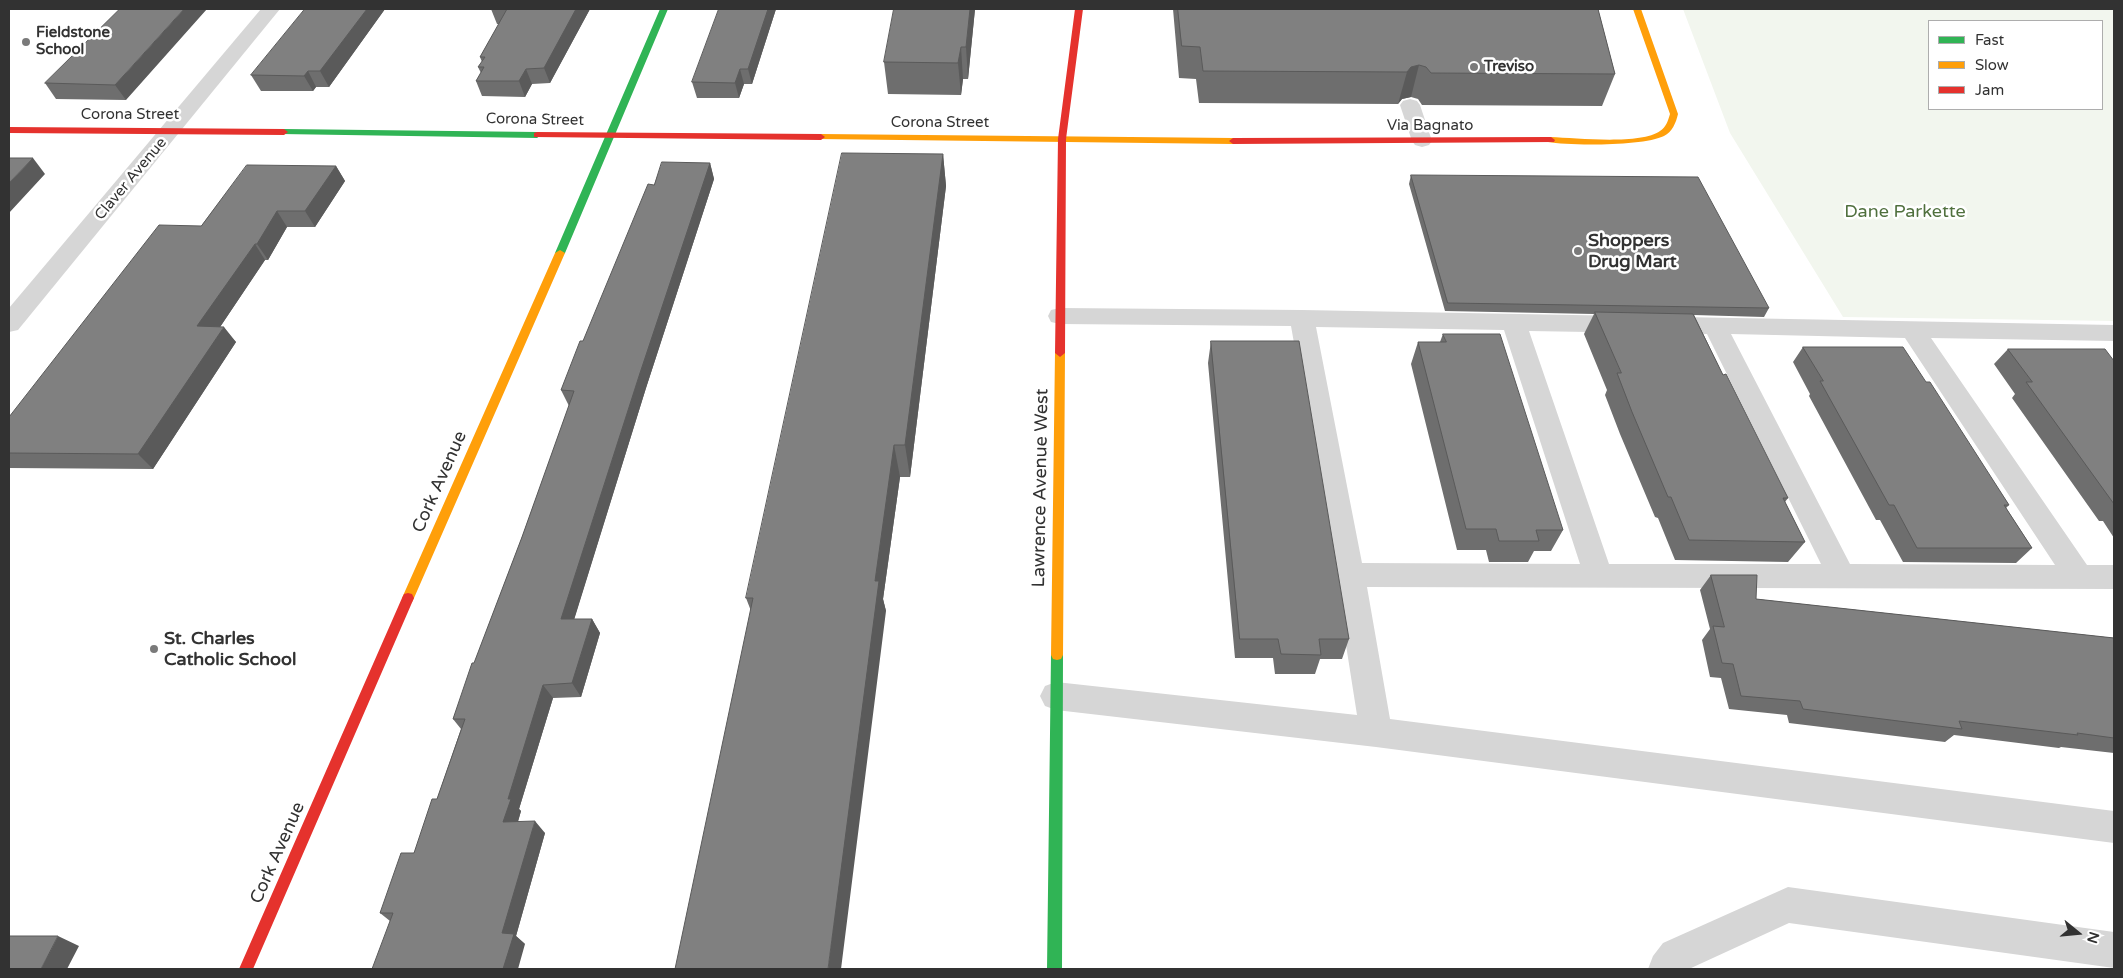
<!DOCTYPE html>
<style>
body{margin:0}
#map{position:relative;width:2123px;height:978px;overflow:hidden;background:#fff;font-family:"Varela Round",sans-serif}
canvas{display:block}
.frame{position:absolute;inset:0;border:10px solid #323232;pointer-events:none}
.legend{position:absolute;left:1928px;top:20px;width:175px;height:90px;box-sizing:border-box;background:#fff;border:1px solid #adadad;margin:0;padding:6px 9px;list-style:none;font-size:15px;color:#323232}
.legend li{display:flex;align-items:center;gap:10px;height:25px}
.legend b{width:25px;border:1px solid #adadad}
.north{position:absolute;left:2053px;top:908px;width:50px;height:50px;-webkit-text-stroke:4px #fff;paint-order:stroke;rotate:107deg;font-size:14px;font-weight:700;line-height:20px;text-align:center;color:#323232}
.north::after{content:'';display:block;margin:auto;width:18px;height:22px;background:#323232;clip-path:polygon(50% 0,100% 100%,50% 72%,0 100%)}
</style>
<div id="map">
<canvas width="2123" height="978"></canvas>
<div class="frame"></div>
<ul class="legend">
<li><b style="height:6px;background:#30b455"></b>Fast</li>
<li><b style="height:6px;background:#ff9f0a"></b>Slow</li>
<li><b style="height:6px;background:#e5322d"></b>Jam</li>
</ul>
<div class="north">N</div>
</div>
<script>
const c = document.querySelector('canvas').getContext('2d');
c.lineJoin = 'round';
function fillPath(path, color) {
  c.fillStyle = color;
  c.fill(path, 'evenodd');
}
function strokePath(path, color, width, dash) {
  c.strokeStyle = color;
  c.lineWidth = width;
  c.lineCap = dash ? 'butt' : 'round';
  c.setLineDash(dash || []);
  c.stroke(path);
}
function drawText(font, color, halo, rows, align = 'center') {
  c.font = font + ' "Varela Round",sans-serif';
  c.lineWidth = 5;
  c.setLineDash([]);
  c.textBaseline = 'middle';
  c.strokeStyle = halo;
  c.fillStyle = color;
  for (const [text, x, y, turn = 0] of rows) {
    c.save();
    c.translate(x, y);
    c.rotate((+turn || 0) * Math.PI / 180);
    c.textAlign = isNaN(turn) ? turn : align;
    if (halo) c.strokeText(text, 0, 0);
    c.fillText(text, 0, 0);
    c.restore();
  }
}
const green = new Path2D(`
 M1683,9H2114V321L1843,317L1730,133ZM1929,21H2102V109H1929Z`);
const lane = new Path2D(`
 M1410,99L1417,101L1420,105L1432,141L1429,145L1422,147L1415,145L1412,141L1400,105L1403,101Z
 M1060,308L1302,310L2114,325V341L1931,338L2087,565H2114V589L1367,587L1390,719L2114,811V843L1376,747L1056,710L1045,706L1040,696L1045,686L1056,682L1357,715L1335,575L1291,326L1060,324L1051,322L1048,316L1051,310ZM1316,327L1504,330L1580,564L1362,563ZM1529,331L1707,334L1821,564H1609ZM1731,334L1905,338L2055,565L1850,564Z
 M1788,887L2114,932V968L1789,923L1689,969H1648L1653,956L1663,943Z`);
const street = new Path2D(`
 M261,9H280L18,330L9,332V308Z`);
const fast = new Path2D(`
 M660,9H668L565,253L560,256L557,255L555,253Z
 M284,129L537,132L541,135L537,138L281,134L280,132Z
 M1057,650L1061,651L1063,655L1062,969H1047L1051,655L1053,651Z`);
const slow = new Path2D(`
 M1633,9H1641L1678,114C1676,123 1672,132 1664,136C1644,146 1570,146 1548,142L1547,140L1551,137C1576,138 1641,145 1660,131C1666,127 1668,121 1670,114Z
 M821,134L1233,138L1237,141L1233,144L818,139L817,137Z
 M560,250L565,253L414,598L412,602L408,603L404,602L402,598L555,253Z
 M1060,349L1065,353L1063,655L1061,659L1057,660L1053,659L1051,655L1055,353Z`);
const jam = new Path2D(`
 M1075,9H1083L1066,139L1065,353L1060,357L1055,353L1058,139Z
 M9,127L284,129L288,132L284,135L9,133Z
 M537,132L821,134L825,137L821,140L534,137V133Z
 M1551,137L1555,140L1554,142L1233,144L1229,141L1233,138Z
 M408,593L412,594L414,598L253,969H239L402,598L404,594Z`);
const wall = new Path2D(`
 M120,9L126,100L56,99L45,83Z
 M305,9H385L329,87H316L313,91H261L251,75Z
 M491,9H590L550,83L532,84L525,97L482,96L476,81L481,73L478,67L482,62L480,57L499,24H497Z
 M719,9H776L752,84H744L739,98H697L692,82Z
 M894,9H975L968,79H963L961,95L888,94L884,62Z
 M1173,9H1598L1615,74L1602,106L1422,105L1418,99L1411,97L1402,99L1398,104L1199,103L1196,79L1179,78Z
 M943,154L946,186L910,477H900L883,599L886,611H751L746,598Z
 M710,163L714,179L646,388L574,619H592L600,633L581,697L553,698L519,809L521,811L518,822L545,833L516,936L525,944L390,921L380,913L414,853L437,799L461,729L453,719L522,537L569,406L561,390L654,185Z
 M336,166L345,181L315,227H287L268,260H265L220,327L236,342L153,469L9,468V417L201,226Z
 M1411,175L1769,308L1764,317L1694,315L1723,375L1788,498L1785,502L1805,542L1788,562L1675,560L1658,518L1655,517L1620,434L1605,395L1607,390L1584,334L1594,314L1445,311L1409,184Z
 M1443,334L1563,530L1551,551H1534L1528,562H1489L1486,550H1457L1411,364L1418,342H1440Z
 M1211,341L1349,639L1342,659H1320L1315,674H1275L1273,658H1235L1208,363Z
 M1803,347L1926,382L2009,505L2006,508L2032,548L2016,563L1903,562L1880,520H1876L1809,396L1810,394L1793,362Z
 M2008,349L2114,361V538L2103,521H2099L2012,398L2015,394L1994,364Z
 M1711,575L1756,599L2114,638V753L2061,747L2059,748L1954,735L1945,742L1789,723L1787,715L1729,709L1721,678L1710,677L1702,640L1710,629L1700,590Z`);
const shadedWall = new Path2D(`
 M184,9H207L126,100L115,85Z
 M367,9H385L329,87L320,71Z
 M576,9H590L550,83L544,68Z
 M768,9H776L752,84L748,69Z
 M970,9H975L968,79L966,47Z
 M961,47L963,79L961,95L958,63Z
 M1419,65L1411,97L1402,99L1398,104L1407,72L1411,67Z
 M526,69L532,84L525,97L519,81Z
 M740,69L744,84L739,98L735,83Z
 M308,71L316,87L313,91L304,76Z
 M943,154L946,186L910,477L905,445Z
 M33,158L45,174L9,213V183Z
 M710,163L714,179L646,388L570,633L561,619L640,373Z
 M336,166L345,181L315,227L305,211Z
 M277,211L287,227L268,260L257,244Z
 M255,244L265,260L210,342L197,326Z
 M224,327L236,342L153,469L138,454Z
 M894,445L900,477L883,599L886,611L841,969H828L875,581Z
 M592,619L600,633L581,697L572,683Z
 M543,685L553,698L519,809L521,811L514,834L503,822L508,799Z
 M535,821L545,833L516,936L525,944L518,969H503L502,933Z
 M58,936L79,946L67,969H41Z`);
const building = new Path2D(`
 M120,9H184L115,85L45,83Z
 M305,9H367L320,71H308L304,76L251,75Z
 M491,9H576L544,68L526,69L519,81H476L484,67H478L485,57H480L507,9Z
 M719,9H768L748,69H740L735,83L692,82Z
 M894,9H970L966,47H961L958,63L884,62Z
 M1178,9H1598L1615,74L1431,73L1426,67L1419,65L1411,67L1407,72L1203,71L1200,47L1182,46Z
 M842,153L943,154L905,445H894L875,581H879L828,969H675L753,598H746Z
 M9,158H33L9,183Z
 M662,162L710,163L640,373L561,619H592L572,683L543,685L508,799H511L503,822L535,821L502,933L514,934L503,969H372L393,913H380L401,853H414L432,799H437L465,719H453L472,663H474L522,537L574,391L561,390L580,341H583L648,184L654,185Z
 M247,165L336,166L305,211H277L257,244H255L197,326L224,327L138,454L9,453V417L159,225L201,226Z
 M1411,175L1698,177L1769,308L1448,303Z
 M1595,312L1693,314L1723,375L1726,374L1788,498H1783L1805,542L1689,540L1671,497H1668L1632,412L1617,373H1621Z
 M1443,334H1500L1563,530H1536L1539,541H1499L1496,529H1466L1418,342H1446Z
 M1211,341H1299L1349,639H1319L1321,655L1281,654L1278,639H1240Z
 M1803,347H1903L1926,382H1930L2009,505H2004L2032,548H1917L1894,505H1889L1820,381H1823Z
 M2008,349H2105L2114,361V504L2026,382H2032Z
 M1711,575H1757L1756,599L2114,638V738L2077,733L2078,735L1959,721L1962,729L1803,709L1800,701L1741,696L1733,664L1722,663L1713,626L1724,627Z
 M9,936H58L41,969H9Z`);
const markers = [
 [26,42,5,"#7a7a7a"],
 [1474,67,5,"#7a7a7a"],
 [1578,251,5,"#7a7a7a"],
 [154,649,5,"#7a7a7a"]
];
const farPoinames = [
 ["Fieldstone",36,33],
 ["School",36,50],
 ["Treviso",1484,67]
];
const farStreetnames = [
 ["Corona Street",130,115],
 ["Corona Street",535,120,1],
 ["Corona Street",940,123],
 ["Via Bagnato",1430,126],
 ["Claver Avenue",131,179,-50]
];
const parkNames = [
 ["Dane Parkette",1905,212]
];
const poiNames = [
 ["Shoppers",1588,241],
 ["Drug Mart",1588,262],
 ["St. Charles",164,639],
 ["Catholic School",164,660]
];
const streetNames = [
 ["Cork Avenue",440,482,-66],
 ["Lawrence Avenue West",1041,488,-89],
 ["Cork Avenue",278,853,-66]
];
fillPath(green, '#f2f6ee');
fillPath(lane, '#d6d6d6');
fillPath(street, '#d6d6d6');
fillPath(fast, '#30b455');
fillPath(slow, '#ff9f0a');
fillPath(jam, '#e5322d');
fillPath(wall, '#6e6e6e');
fillPath(shadedWall, '#5a5a5a');
fillPath(building, '#808080');
strokePath(building, '#5a5a5a', 1);
for (const [x, y, r, color] of markers) {
  const dot = new Path2D();
  dot.arc(x, y, r, 0, 2 * Math.PI);
  c.fillStyle = color;
  c.fill(dot);
  strokePath(dot, '#fff', 2);
}
drawText('bold 15px', '#323232', '#fff', farPoinames, 'left');
drawText('15px', '#323232', '#fff', farStreetnames);
drawText('18px', '#50703e', '#fff', parkNames);
drawText('bold 18px', '#323232', '#fff', poiNames, 'left');
drawText('18px', '#323232', '#fff', streetNames);
</script>
